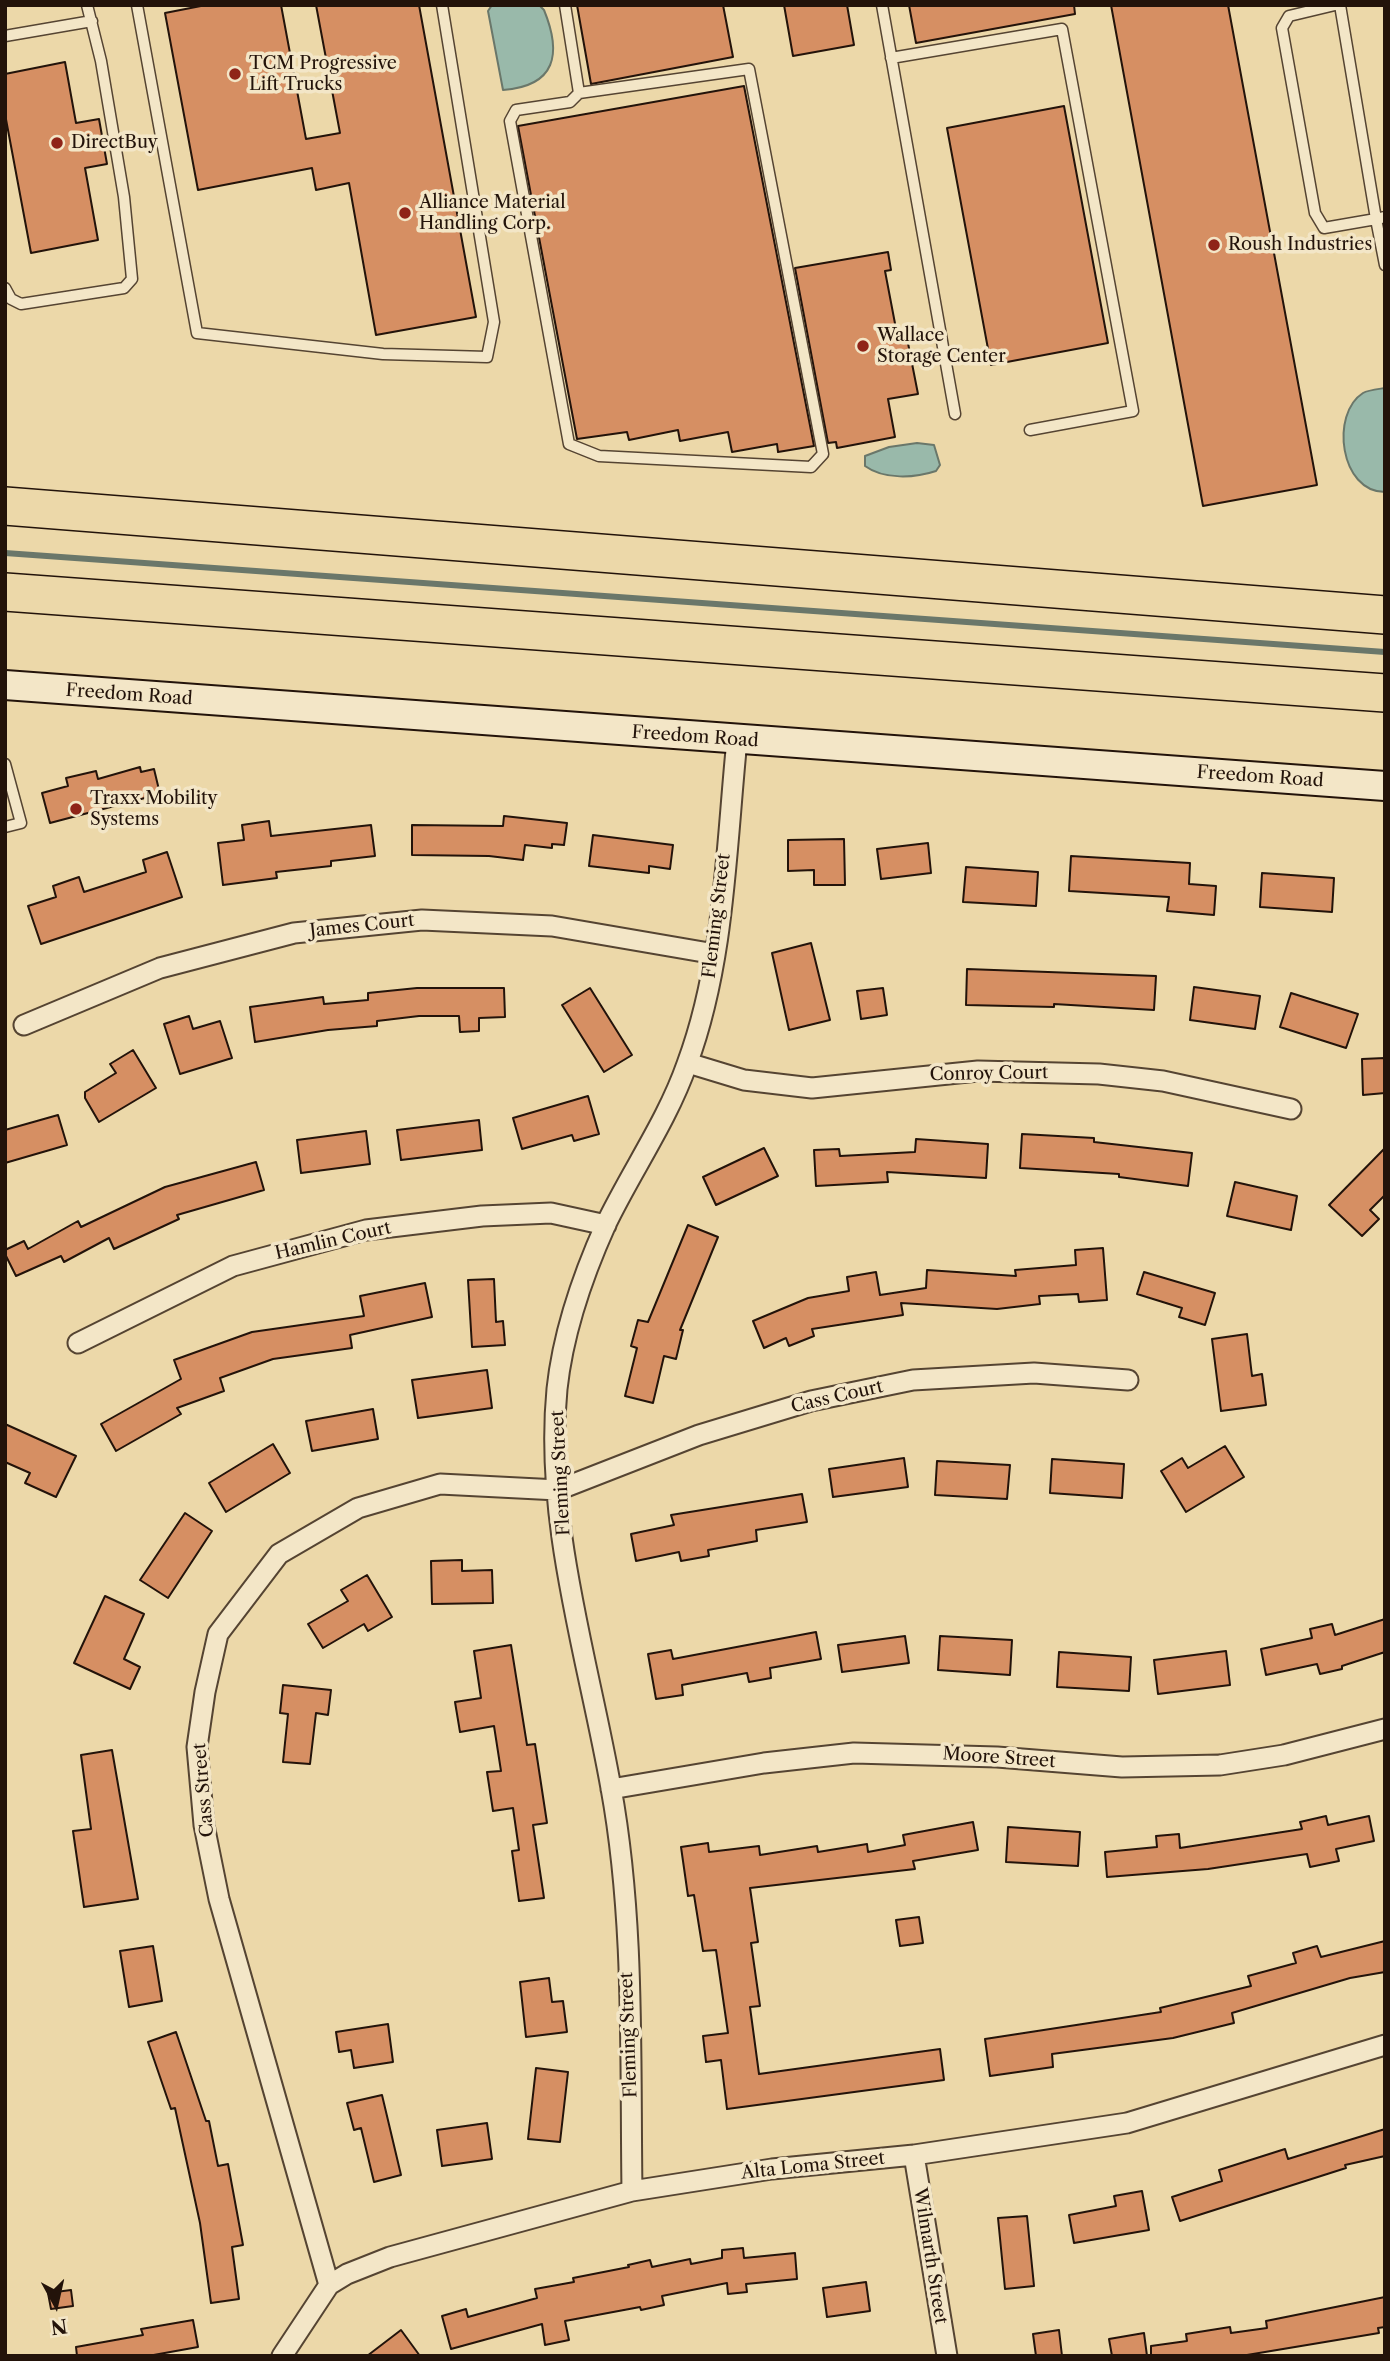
<!DOCTYPE html>
<style>
body{margin:0}
#map{position:relative;width:1390px;height:2361px;overflow:hidden;background:#ecd8a9;font-family:"Libre Caslon Text",serif}
canvas{display:block}
.frame{position:absolute;inset:0;border:7px solid #23130a;pointer-events:none}
.north{position:absolute;left:21px;top:2270px;width:70px;height:70px;-webkit-text-stroke:5px #f3e6c7;paint-order:stroke;rotate:172deg;font-size:19px;font-weight:700;line-height:28px;text-align:center;color:#23130a}
.north::after{content:'';display:block;margin:auto;width:24px;height:32px;background:#23130a;clip-path:polygon(50% 0,100% 100%,50% 72%,0 100%)}
</style>
<div id="map">
<canvas width="1390" height="2361"></canvas>
<div class="frame"></div>
<div class="north">N</div>
</div>
<script>
const c = document.querySelector('canvas').getContext('2d');
c.lineJoin = 'round';
function fillPath(path, color) {
  c.fillStyle = color;
  c.fill(path, 'evenodd');
}
function strokePath(path, color, width, dash) {
  c.strokeStyle = color;
  c.lineWidth = width;
  c.lineCap = dash ? 'butt' : 'round';
  c.setLineDash(dash || []);
  c.stroke(path);
}
function drawText(font, color, halo, rows, align = 'center') {
  c.font = font + ' "Libre Caslon Text",serif';
  c.lineWidth = 7;
  c.setLineDash([]);
  c.textBaseline = 'middle';
  c.strokeStyle = halo;
  c.fillStyle = color;
  for (const [text, x, y, turn = 0] of rows) {
    c.save();
    c.translate(x, y);
    c.rotate((+turn || 0) * Math.PI / 180);
    c.textAlign = isNaN(turn) ? turn : align;
    if (halo) c.strokeText(text, 0, 0);
    c.fillText(text, 0, 0);
    c.restore();
  }
}
const water = new Path2D(`
 M492,5H539L544,10C562,54 556,86 503,90L488,11Z
 M1385,388V492C1340,492 1330,414 1363,393C1368,390 1379,389 1385,388Z
 M917,443L934,445L940,465L936,471C915,478 884,480 865,466V456L889,447Z`);
const stream = new Path2D(`
 M5,553L1385,652`);
const building = new Path2D(`
 M206,5H281L306,139L340,133L316,5H419L476,317L376,335L349,183L316,190L312,168L198,190L165,13Z
 M577,5H723L733,57L591,84Z
 M784,5H847L854,45L793,56Z
 M909,5H1074L1075,14L916,43Z
 M1111,5H1228L1317,485L1203,506Z
 M65,62L76,123L99,119L107,164L85,168L98,240L31,253L5,114V74Z
 M744,86L814,446L778,452L777,444L732,452L728,432L680,441L678,430L629,440L627,432L577,439L518,126Z
 M1064,106L1108,343L991,365L947,128Z
 M888,252L891,270L885,271L897,334L906,333L918,394L888,399L895,437L837,448L836,442L828,443L795,268Z
 M140,767L141,772L154,769L160,794L50,823L42,793L68,786L66,778L96,771L98,779Z
 M504,816L567,823L564,845L552,844V848L525,845L523,860L489,856L412,855V825L503,826Z
 M269,821L271,836L371,825L375,856L331,861V866L276,872L277,878L223,885L218,843L244,840L242,825Z
 M593,835L673,845L670,869L649,866V873L589,866Z
 M844,839L845,885H814V870L788,871V840Z
 M928,843L931,873L881,879L877,849Z
 M167,852L182,897L41,944L28,906L56,897L53,886L79,877L84,892L146,872L143,860Z
 M1071,856L1190,863L1189,884L1216,886L1214,915L1167,911L1169,897L1069,891Z
 M966,867L1038,872L1036,906L963,902Z
 M1262,873L1334,878L1332,912L1260,907Z
 M811,943L830,1020L789,1030L772,953Z
 M967,969L1156,976L1154,1010L1054,1004V1007L966,1005Z
 M1194,987L1260,996L1255,1029L1190,1020Z
 M417,988H504L505,1017L479,1018V1031L460,1032L459,1016H419L377,1021V1026L328,1030L255,1042L250,1007L323,997L324,1004L368,1000V993Z
 M590,988L632,1055L604,1072L562,1005Z
 M883,988L887,1015L861,1019L857,991Z
 M1291,993L1358,1014L1346,1048L1280,1027Z
 M189,1016L193,1029L220,1021L232,1058L180,1074L164,1024Z
 M133,1050L156,1088L99,1122L85,1098V1092L116,1073L110,1064Z
 M1385,1058V1093L1363,1095L1362,1059Z
 M588,1096L599,1134L574,1141L572,1135L522,1149L513,1118Z
 M58,1115L67,1145L5,1163V1130Z
 M479,1120L482,1150L401,1160L397,1130Z
 M366,1131L370,1164L301,1173L297,1140Z
 M1022,1134L1094,1138V1142L1192,1153L1188,1186L1119,1177V1174L1020,1168Z
 M916,1139L988,1144L986,1178L887,1172L888,1182L816,1186L814,1150L839,1149L840,1156L915,1152Z
 M764,1148L778,1176L716,1205L703,1177Z
 M1385,1148V1195L1370,1210L1379,1219L1362,1236L1329,1205Z
 M256,1162L264,1190L177,1215L179,1219L114,1249L109,1238L64,1262L61,1256L16,1276L5,1254V1250L24,1241L28,1249L78,1221L81,1227L165,1187Z
 M1235,1182L1297,1196L1291,1230L1227,1216Z
 M688,1225L718,1237L680,1330H683L676,1359L664,1356L653,1403L625,1396L637,1348L631,1346L638,1320L648,1322Z
 M1103,1248L1107,1300L1079,1302L1078,1294L1039,1296L1040,1304L997,1309L901,1303L903,1315L812,1329L814,1336L789,1346L786,1338L764,1348L753,1321L808,1298L849,1291L847,1277L876,1272L880,1295L926,1288L927,1270L1016,1276L1015,1270L1076,1265L1075,1250Z
 M1144,1272L1215,1293L1205,1325L1179,1317L1182,1308L1137,1294Z
 M494,1279L496,1322L503,1321L505,1345L472,1347L468,1280Z
 M425,1283L432,1317L350,1335L352,1348L273,1359L220,1378L224,1391L177,1408L181,1414L116,1451L101,1424L181,1379L174,1360L252,1332L364,1316L360,1296Z
 M1247,1334L1252,1376L1262,1374L1266,1405L1221,1411L1212,1339Z
 M487,1370L492,1408L418,1418L412,1380Z
 M373,1409L378,1439L312,1451L306,1421Z
 M5,1424L76,1456L56,1497L25,1483L30,1473L5,1462Z
 M273,1444L290,1473L226,1512L209,1483Z
 M1225,1446L1244,1477L1186,1512L1161,1471L1182,1458L1188,1468Z
 M904,1458L908,1487L833,1497L829,1469Z
 M1052,1459L1124,1464L1122,1498L1050,1493Z
 M937,1461L1010,1465L1007,1499L935,1495Z
 M802,1494L807,1522L756,1530L757,1541L708,1550L709,1556L681,1561L679,1552L636,1561L631,1534L674,1525L671,1515Z
 M185,1513L212,1531L168,1598L140,1580Z
 M462,1560V1571L492,1570L493,1603L432,1604L431,1561Z
 M367,1575L392,1617L368,1631L364,1624L323,1648L308,1624L348,1601L341,1590Z
 M105,1596L144,1614L124,1659L140,1667L130,1689L74,1663Z
 M1385,1619V1652L1342,1666V1669L1320,1674L1317,1664L1266,1675L1261,1649L1312,1638L1310,1629L1332,1624L1335,1635Z
 M816,1632L821,1659L770,1668L771,1678L749,1682L747,1673L682,1685L683,1695L656,1699L648,1654L671,1650L673,1659Z
 M905,1636L909,1663L842,1672L838,1645Z
 M940,1636L1012,1640L1010,1675L938,1670Z
 M511,1645L527,1745L535,1744L547,1823L533,1825L544,1898L519,1901L512,1851L519,1850L513,1808L493,1811L487,1772L501,1771L494,1726L460,1732L455,1702L481,1698L474,1651Z
 M1226,1651L1230,1685L1158,1694L1154,1660Z
 M1059,1652L1131,1657L1129,1691L1057,1687Z
 M283,1685L331,1690L328,1715L316,1713L310,1764L283,1762L288,1714L280,1713Z
 M112,1750L138,1899L84,1907L73,1831L91,1829L81,1755Z
 M1326,1816L1328,1825L1369,1816L1374,1841L1336,1849L1339,1861L1310,1867L1307,1854L1208,1869L1107,1877L1105,1852L1157,1847L1156,1836L1179,1834L1180,1848L1302,1829L1300,1822Z
 M973,1822L978,1850L913,1861L915,1869L750,1888L758,1942L751,1943L760,2006L750,2007L759,2074L940,2049L944,2080L727,2109L721,2060L706,2062L703,2036L728,2033L716,1950L703,1951L694,1895L688,1896L681,1847L708,1843L709,1852L759,1846L760,1855L817,1846L818,1852L867,1844L868,1852L905,1845L903,1835Z
 M1008,1827L1080,1832L1078,1866L1006,1862Z
 M919,1917L923,1943L900,1946L896,1920Z
 M1385,1941V1972L1350,1978L1232,2013L1234,2023L1173,2038L1052,2054L1053,2067L990,2076L985,2039L1161,2012L1160,2008L1251,1986L1248,1976L1296,1963L1293,1953L1317,1946L1321,1957Z
 M153,1946L162,2001L129,2007L120,1951Z
 M549,1978L552,2002L563,2001L567,2032L526,2037L520,1982Z
 M388,2024L393,2062L354,2068L351,2050L339,2052L336,2032Z
 M176,2032L206,2121H209L218,2166L228,2164L243,2245L232,2247L239,2299L211,2303L200,2223L175,2108L171,2109L148,2042Z
 M536,2068L568,2072L560,2142L528,2139Z
 M382,2095L401,2175L374,2182L361,2128L354,2130L347,2103Z
 M487,2123L492,2159L442,2166L437,2130Z
 M1385,2129V2156L1345,2165L1346,2168L1180,2221L1172,2197L1222,2181L1219,2170L1285,2149L1288,2159Z
 M1142,2191L1149,2230L1074,2243L1069,2215L1116,2206L1114,2196Z
 M1027,2216L1034,2286L1005,2289L998,2218Z
 M743,2248L744,2258L795,2253L797,2279L746,2284L747,2292L728,2294L727,2283L662,2296L664,2305L641,2310L640,2307L565,2321L569,2340L545,2345L542,2324L451,2349L442,2316L466,2309L468,2317L537,2298L535,2289L574,2282L573,2278L629,2267L628,2265L650,2260L652,2267L690,2259L691,2264L722,2258V2250Z
 M866,2282L870,2311L827,2317L823,2288Z
 M71,2290L73,2306L51,2309L48,2293Z
 M1385,2297V2327L1378,2328L1379,2333L1241,2356H1151V2346L1187,2341L1186,2334L1230,2327L1231,2333L1267,2328L1266,2321Z
 M193,2320L198,2347L148,2356H77L76,2347L143,2335L141,2329Z
 M401,2330L420,2356H367Z
 M1059,2330L1062,2356H1036L1033,2334Z
 M1144,2333L1147,2356H1112L1109,2339Z`);
const lane = new Path2D(`
 M137,5L197,333L383,354L487,357L494,322L442,5
 M565,5L579,93
 M882,5L955,414
 M1335,5L1289,16L1282,28L1315,213L1324,228L1376,219L1385,265
 M1340,5L1376,219L1385,217
 M5,36L92,21
 M891,58L1062,29L1133,411L1030,430
 M749,69L823,454L811,467L599,456L569,444L510,121L516,110L570,102L579,93Z
 M5,288L11,299L21,304L124,288L132,279L124,197L101,61L87,5
 M5,764L21,823L5,827`);
const street = new Path2D(`
 M24,1025L160,968L294,933L422,920L552,926L715,954
 M688,1063L744,1080L812,1088L978,1071L1099,1074L1163,1081L1291,1109
 M78,1343L233,1266L366,1230L482,1216L551,1213L606,1225
 M611,1789L764,1763L854,1753L997,1757L1122,1767L1220,1765L1284,1755L1385,1729
 M914,2155L947,2356
 M632,2191C630,2058 635,1919 611,1788C588,1658 544,1523 557,1389C563,1333 583,1275 606,1224C632,1170 667,1121 687,1064C725,962 726,847 737,740
 M329,2285L219,1899L204,1825L197,1747L205,1692L218,1634L279,1554L358,1508L440,1484L558,1490L699,1435L811,1401L913,1380L1034,1373L1128,1380
 M282,2356L329,2285L347,2274L390,2257L632,2191L772,2169L914,2155L1127,2123L1385,2045`);
const secondary = new Path2D(`
 M5,685L1385,786`);
const highway = new Path2D(`
 M5,506L1385,615
 M5,592L1385,693`);
const markers = [
 [235,74,7,"#8f2418"],
 [57,143,7,"#8f2418"],
 [405,213,7,"#8f2418"],
 [1214,245,7,"#8f2418"],
 [863,346,7,"#8f2418"],
 [76,809,7,"#8f2418"]
];
const poiNames = [
 ["TCM Progressive",249,64],
 ["Lift Trucks",249,85],
 ["DirectBuy",71,143],
 ["Alliance Material",419,203],
 ["Handling Corp.",419,224],
 ["Roush Industries",1228,245],
 ["Wallace",877,336],
 ["Storage Center",877,357],
 ["Traxx Mobility",90,799],
 ["Systems",90,820]
];
const streetNames = [
 ["Freedom Road",129,695,4],
 ["Freedom Road",695,737,4],
 ["Freedom Road",1260,777,4],
 ["Fleming Street",717,916,-83],
 ["James Court",362,926,-6],
 ["Conroy Court",989,1074,-1],
 ["Hamlin Court",333,1241,-13],
 ["Cass Court",837,1397,-13],
 ["Fleming Street",561,1473,-93],
 ["Moore Street",999,1758,4],
 ["Cass Street",204,1790,-95],
 ["Fleming Street",629,2035,-92],
 ["Alta Loma Street",813,2166,-6],
 ["Wilmarth Street",930,2256,81]
];
fillPath(water, '#99b9aa');
strokePath(water, '#6a776a', 2);
strokePath(stream, '#6a776a', 6);
fillPath(building, '#d68f63');
strokePath(building, '#23130a', 2);
strokePath(lane, '#554432', 13);
strokePath(street, '#554432', 23);
strokePath(secondary, '#23130a', 32);
strokePath(highway, '#23130a', 40);
strokePath(lane, '#f3e6c7', 10);
strokePath(street, '#f3e6c7', 19);
strokePath(secondary, '#f3e6c7', 28);
strokePath(highway, '#ecd8a9', 37);
for (const [x, y, r, color] of markers) {
  const dot = new Path2D();
  dot.arc(x, y, r, 0, 2 * Math.PI);
  c.fillStyle = color;
  c.fill(dot);
  strokePath(dot, '#f3e6c7', 2.5);
}
drawText('18px', '#23130a', '#f3e6c7', poiNames, 'left');
drawText('18px', '#23130a', '#f3e6c7', streetNames);
</script>
